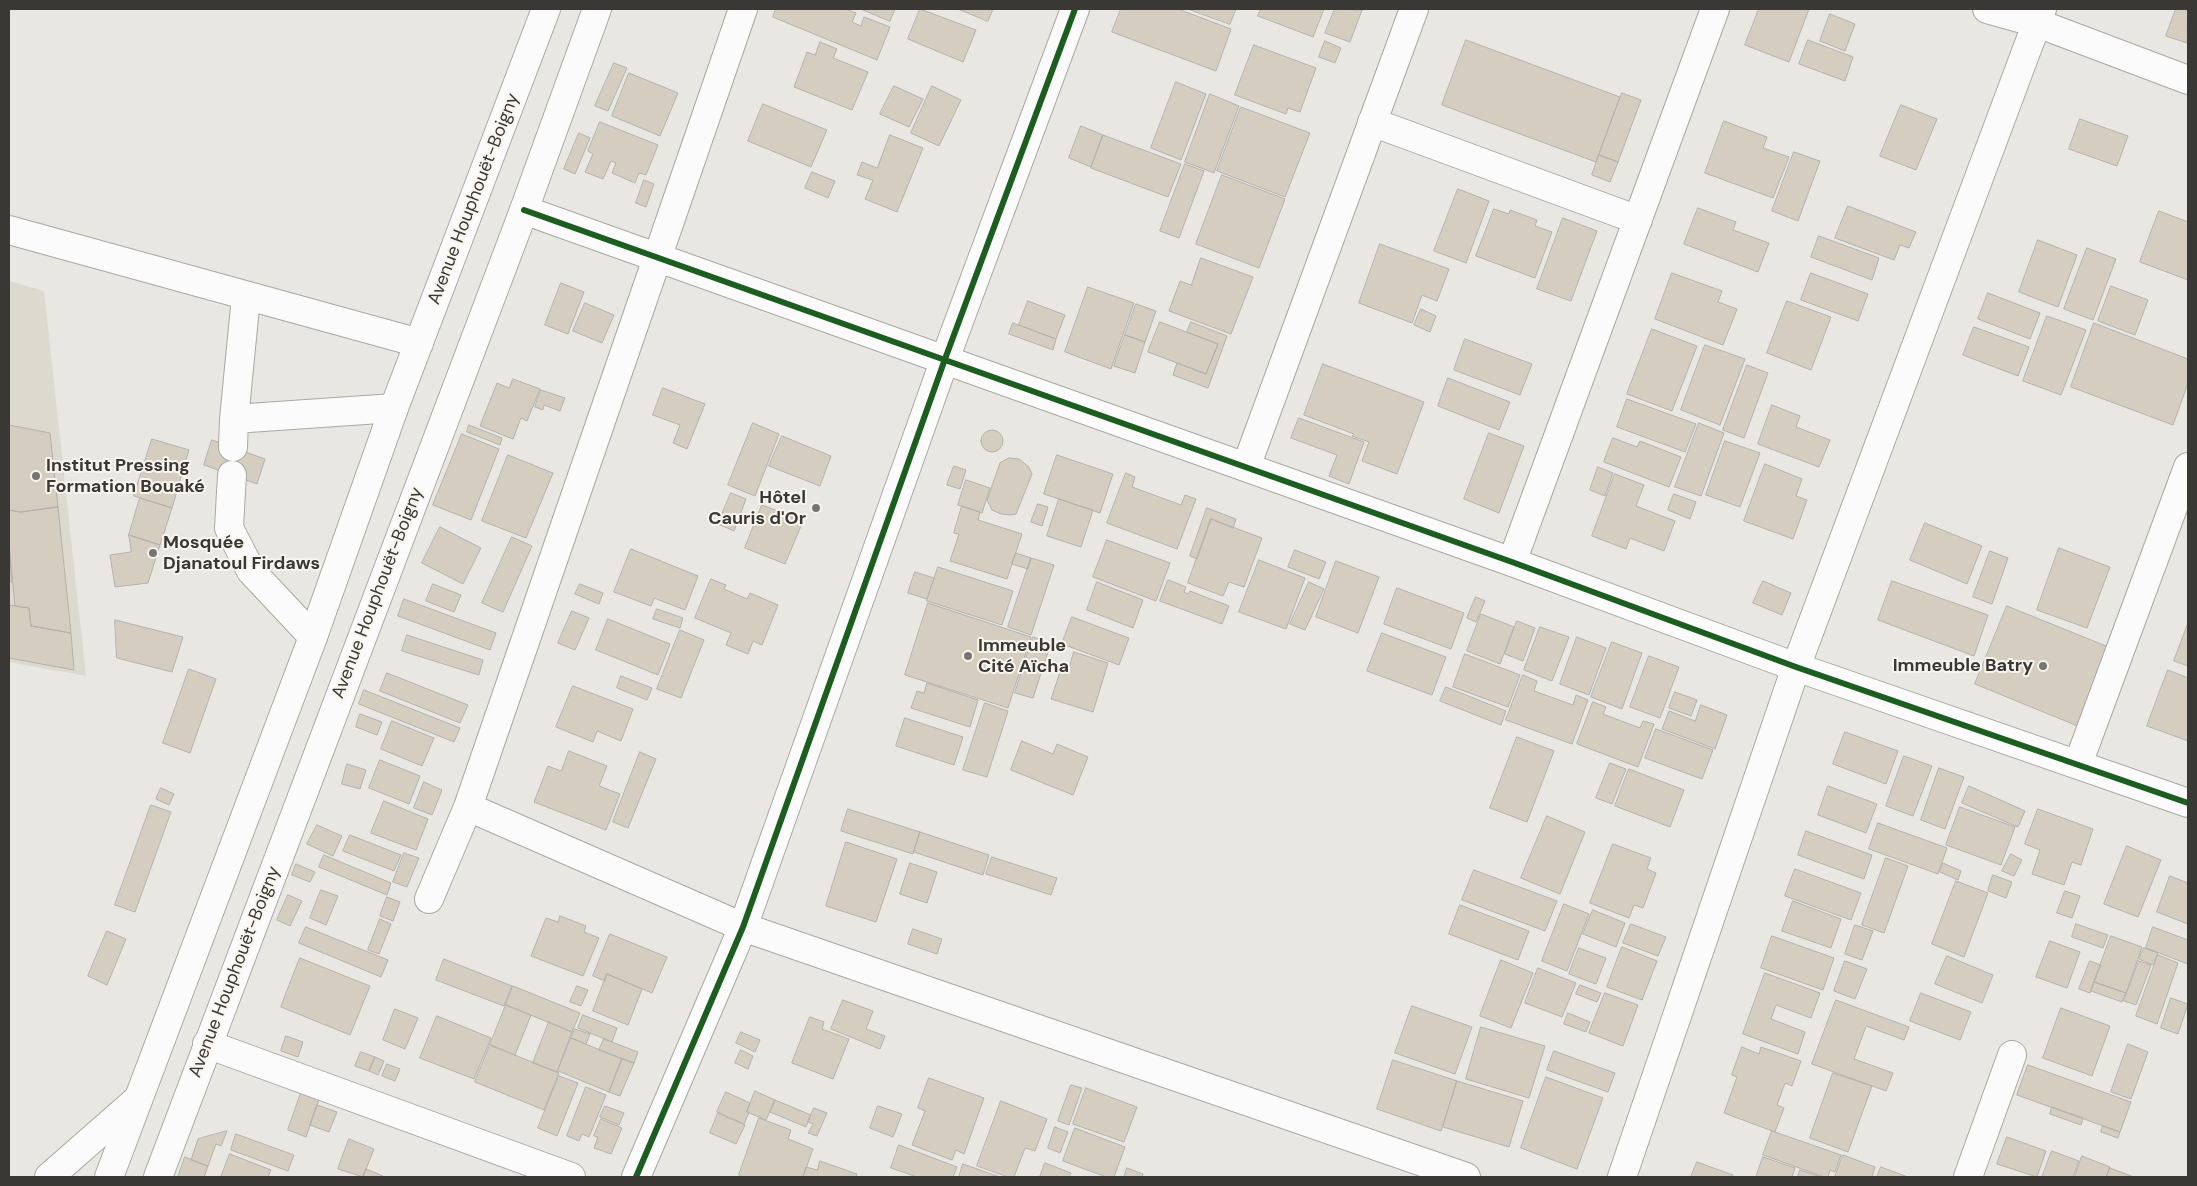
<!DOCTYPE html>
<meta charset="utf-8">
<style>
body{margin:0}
#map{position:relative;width:2197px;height:1186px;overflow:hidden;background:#e8e7e2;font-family:"DM Sans",sans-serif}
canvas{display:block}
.frame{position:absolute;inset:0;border:10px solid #393835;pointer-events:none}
</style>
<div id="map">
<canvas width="2197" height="1186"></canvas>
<div class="frame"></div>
</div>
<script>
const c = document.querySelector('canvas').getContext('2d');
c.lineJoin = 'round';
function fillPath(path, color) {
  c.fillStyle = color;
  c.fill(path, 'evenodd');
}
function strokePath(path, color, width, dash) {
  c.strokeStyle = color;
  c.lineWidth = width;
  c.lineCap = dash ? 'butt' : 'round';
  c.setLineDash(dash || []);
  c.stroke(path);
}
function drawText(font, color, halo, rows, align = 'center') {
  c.font = font + ' "DM Sans",sans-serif';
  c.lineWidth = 4;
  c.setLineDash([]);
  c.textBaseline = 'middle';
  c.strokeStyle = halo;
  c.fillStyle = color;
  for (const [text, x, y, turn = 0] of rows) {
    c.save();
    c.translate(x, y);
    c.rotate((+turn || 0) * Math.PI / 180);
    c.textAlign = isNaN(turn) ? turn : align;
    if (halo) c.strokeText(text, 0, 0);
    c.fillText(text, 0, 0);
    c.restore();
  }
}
const built = new Path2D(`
 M9,281L44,291L86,676L9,662Z`);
const building = new Path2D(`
 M776,9H845L856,13L852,22L861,26L864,17L890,27L877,60L773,17Z
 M861,9H895L890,21Z
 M920,9L976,30L963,62L908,39Z
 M958,9H993L988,21Z
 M1121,9H1178L1231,29L1216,71L1112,32Z
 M1188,9H1236L1230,24Z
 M1261,9H1324L1313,37L1258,16Z
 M1335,9L1362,10L1350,42L1325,33Z
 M1759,9H1809L1789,62L1745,45Z
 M2176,9H2188L2187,43L2166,36Z
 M1830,14L1855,24L1845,51L1820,41Z
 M1466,40L1620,97L1596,162L1442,105Z
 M1808,40L1853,57L1845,81L1799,64Z
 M1325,41L1341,48L1335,63L1319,57Z
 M820,42L837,49L833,58L868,72L852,110L794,87L807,52L815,55Z
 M1254,45L1316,68L1300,112L1288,108L1286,114L1235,95Z
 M614,63L627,68L608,111L595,106Z
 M629,73L678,93L660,136L612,116Z
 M1176,82L1206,94L1181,160L1151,148Z
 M894,86L923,99L909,127L880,114Z
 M932,86L961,100L939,146L911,133Z
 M1622,93L1641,100L1618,162L1599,155Z
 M1210,94L1239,106L1214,173L1185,162Z
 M763,104L827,130L811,167L748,141Z
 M1901,105L1937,119L1916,170L1880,156Z
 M1241,107L1310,133L1285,197L1217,171Z
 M2080,119L2128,136L2117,166L2069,149Z
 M1724,121L1767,137L1763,148L1789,157L1773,198L1705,173Z
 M600,122L658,145L646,175L639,173L635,183L612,173L616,163L611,161L603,179L585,172L593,154L588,151Z
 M1081,126L1103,135L1091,167L1069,158Z
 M579,133L590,138L575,174L564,169Z
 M890,135L923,148L897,212L865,199L873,180L857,175L862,162L877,168Z
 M1103,135L1181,164L1168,197L1091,168Z
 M1794,152L1820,161L1798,221L1772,211Z
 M1599,155L1618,162L1610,182L1592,175Z
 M1185,164L1204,171L1179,238L1160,231Z
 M812,172L835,181L828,198L805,188Z
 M1222,175L1285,199L1259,268L1196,244Z
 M644,180L654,184L646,207L636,203Z
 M1458,189L1489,201L1466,263L1434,251Z
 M1848,206L1916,232L1909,248L1900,245L1894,260L1835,238Z
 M1698,208L1736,222L1733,230L1769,243L1758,272L1684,244Z
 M1494,209L1509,214L1510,210L1537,220L1535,226L1552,232L1535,278L1476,256Z
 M2159,211L2188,222V280L2140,262Z
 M1563,218L1597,231L1571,301L1537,289Z
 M1819,236L1879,258L1872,280L1811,257Z
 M2038,240L2077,255L2058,307L2019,292Z
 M1380,244L1449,269L1437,301L1422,295L1412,323L1359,303Z
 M2087,248L2116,259L2093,320L2064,309Z
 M1201,258L1253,277L1231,334L1169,311L1180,281L1191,285Z
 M1672,273L1722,291L1718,302L1737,309L1723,345L1655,319Z
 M1811,273L1868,294L1858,321L1801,300Z
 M561,283L584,292L568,334L545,325Z
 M2111,286L2148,300L2135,335L2098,321Z
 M1088,287L1134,303L1111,369L1065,352Z
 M1988,293L2040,313L2030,339L1978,319Z
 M1028,301L1065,315L1056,339L1019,325Z
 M1787,301L1831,317L1811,370L1767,353Z
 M585,303L614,315L602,343L573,331Z
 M1136,304L1156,311L1145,342L1125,335Z
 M1421,309L1436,316L1430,332L1414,325Z
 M2047,316L2086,330L2061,395L2023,381Z
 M1160,322L1218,344L1206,374L1148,352Z
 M1191,322L1227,336L1208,388L1173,375L1177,363L1206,374L1218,344L1187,332Z
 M1013,323L1056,339L1053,350L1009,334Z
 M2094,323L2188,359V383L2173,425L2071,387Z
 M1974,327L2029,347L2018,376L1963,355Z
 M1652,329L1697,346L1672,411L1627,394Z
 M1125,335L1145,342L1135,373L1114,366Z
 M1465,339L1532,364L1520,395L1454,370Z
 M1705,345L1745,359L1720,425L1681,410Z
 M1323,364L1424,402L1397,474L1362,461L1369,442L1352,436L1354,434L1304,415Z
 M1747,365L1768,373L1744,438L1723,430Z
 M1448,378L1510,402L1499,430L1438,406Z
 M513,379L540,389L527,421L521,418L513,439L480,426L497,383L509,388Z
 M663,388L705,404L687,449L673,443L680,425L653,415Z
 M541,390L565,398L560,411L544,405L543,410L535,407Z
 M1627,399L1696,424L1685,452L1617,427Z
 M1772,405L1800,416L1796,427L1830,440L1819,467L1758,444Z
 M1299,418L1364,442L1349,484L1329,476L1337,455L1291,438Z
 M753,423L779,434L755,496L728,485Z
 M1699,423L1724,433L1701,496L1675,487Z
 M9,425L50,433L58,507L20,512L9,510Z
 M469,425L502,438L500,445L467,432Z
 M981 441a11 11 0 1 1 22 0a11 11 0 1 1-22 0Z
 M1489,433L1524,446L1499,513L1464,499Z
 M462,434L499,449L471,520L433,505Z
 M782,436L831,456L820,486L769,466Z
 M1613,438L1637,447L1640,441L1681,457L1669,487L1604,462Z
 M152,439L189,450L172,508L134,496Z
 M212,440L265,459L257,484L204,465Z
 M1725,441L1760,453L1740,507L1706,495Z
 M508,455L553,473L526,538L482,521Z
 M1057,455L1113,474L1100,513L1044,494Z
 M1009,458L1019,459L1029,467L1032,474L1016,514L1010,515L1001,514L992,510L987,500L1000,463Z
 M1765,464L1802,479L1796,496L1807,500L1793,539L1744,521Z
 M954,466L966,470L960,489L947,485Z
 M1598,467L1613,473L1605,496L1590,490Z
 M1126,473L1135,477L1132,487L1181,505L1185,495L1196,499L1177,549L1107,523Z
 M1615,474L1644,485L1636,506L1675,521L1664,551L1630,538L1626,549L1592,536Z
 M966,480L990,488L982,513L958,505Z
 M731,493L746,499L734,531L718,524Z
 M1674,494L1696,502L1690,519L1668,510Z
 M140,498L172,508L160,545L129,535Z
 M1059,499L1093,510L1081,547L1047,536Z
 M1038,504L1048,507L1042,526L1031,522Z
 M762,505L803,521L785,564L745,548Z
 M962,506L980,512L978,520L1022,534L1007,579L950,561L959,534L954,533Z
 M58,507L71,633L31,626L29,608L15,606L9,543V510L20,512Z
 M1207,508L1236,519L1233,528L1211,519L1197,559L1190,556Z
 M1211,519L1262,538L1244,587L1229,582L1223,596L1188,583Z
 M1925,523L1982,546L1967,584L1910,560Z
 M440,527L481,548L463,584L422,563Z
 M129,535L160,545L148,583L115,587L110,555L131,552Z
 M512,537L532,546L503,612L482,603Z
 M1107,540L1170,563L1156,601L1093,577Z
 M9,547L12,582L9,581Z
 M2059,548L2110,567L2087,628L2037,610Z
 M631,549L698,576L685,610L654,598L651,606L614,592Z
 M1295,550L1326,562L1319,579L1288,567Z
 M1990,551L2008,558L1992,604L1973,597Z
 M1016,553L1031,558L1028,569L1012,564Z
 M1031,558L1054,565L1031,635L1008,627Z
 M1259,560L1305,578L1286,629L1239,612Z
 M1336,561L1379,577L1358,633L1316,617Z
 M938,567L1013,591L1002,625L927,601Z
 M915,572L934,578L927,599L908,593Z
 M711,579L726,585L724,589L747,599L750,593L778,605L762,645L753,641L748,654L726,645L731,633L695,618Z
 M1168,580L1186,587L1184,592L1188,594L1190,591L1229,606L1222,624L1160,601Z
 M1763,581L1791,593L1782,615L1753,603Z
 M1892,581L1988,615L1974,656L1878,620Z
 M1097,582L1143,600L1133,628L1087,610Z
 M1309,582L1324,589L1305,630L1290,624Z
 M433,584L461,595L454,612L426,601Z
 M580,584L603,593L599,604L575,594Z
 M1397,588L1464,613L1451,649L1384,624Z
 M1476,597L1485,601L1476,622L1467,618Z
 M404,599L496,633L490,650L398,616Z
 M928,603L1031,637L1008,708L905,675Z
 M9,605L29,608L31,626L71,633L74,670L9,658Z
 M2007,606L2111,648L2080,727L1975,684Z
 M657,609L683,618L680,628L653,619Z
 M572,611L589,618L575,650L558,643Z
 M1481,614L1514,627L1500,664L1467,651Z
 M1072,617L1129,638L1119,665L1062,644Z
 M608,619L670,644L658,675L596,650Z
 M115,620L183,637L172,672L117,658Z
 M1517,621L1535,628L1523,661L1505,654Z
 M2188,623V666L2174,661Z
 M1540,627L1569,637L1552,681L1524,670Z
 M680,630L704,640L681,698L657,689Z
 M1382,633L1446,657L1432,695L1367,671Z
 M407,635L483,660L479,675L402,651Z
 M1033,637L1051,643L1033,698L1015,693Z
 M1577,637L1606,648L1589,695L1560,684Z
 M1612,642L1642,653L1622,709L1591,697Z
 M1074,652L1108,663L1093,712L1051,699L1060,672L1067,674Z
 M1465,654L1520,675L1508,707L1453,687Z
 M1649,656L1679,667L1660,718L1630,707Z
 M189,669L216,679L190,753L163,743Z
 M2168,670L2188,678V741L2147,726Z
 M387,673L468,705L460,723L380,691Z
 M1523,675L1537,681L1534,691L1573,705L1576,695L1588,700L1572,744L1506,720Z
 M621,676L652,688L647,700L617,688Z
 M927,683L978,700L970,727L911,708L917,691L924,693Z
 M573,686L633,709L621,741L597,731L593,742L556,727Z
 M1446,687L1506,711L1501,725L1440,701Z
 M364,690L460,728L454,742L359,704Z
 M1675,692L1697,700L1691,716L1669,708Z
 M1593,702L1606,707L1603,714L1640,728L1643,721L1654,724L1638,767L1577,744Z
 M985,703L1008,711L987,777L963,770Z
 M1701,705L1727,715L1715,749L1662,729L1669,711L1695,721Z
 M360,714L382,722L377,735L356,727Z
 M905,718L963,737L954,765L896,746Z
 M392,721L434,738L422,766L381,749Z
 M1656,729L1713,750L1702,779L1645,758Z
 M1845,732L1898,751L1886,784L1833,764Z
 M1517,737L1554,751L1527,822L1490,808Z
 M1022,741L1053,754L1057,744L1088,757L1073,795L1011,770Z
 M569,751L607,766L599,786L620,794L606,830L534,802L548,766L561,771Z
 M640,752L656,759L628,828L613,822Z
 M1904,756L1932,766L1913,816L1886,806Z
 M380,760L420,776L409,804L369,788Z
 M1610,763L1626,769L1612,804L1596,798Z
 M347,764L366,770L360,789L342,784Z
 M1939,768L1964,777L1945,829L1921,820Z
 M1629,769L1684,790L1670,827L1615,806Z
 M424,782L442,790L432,815L414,808Z
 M1828,786L1877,804L1866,833L1818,815Z
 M1969,786L2025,811L2018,827L1962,803Z
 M161,788L174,794L169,805L156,799Z
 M384,801L428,819L416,850L371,833Z
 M151,805L171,812L135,912L115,905Z
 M1960,807L2015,827L2001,865L1946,845Z
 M848,809L920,832L913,854L841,831Z
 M2038,809L2093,829L2081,865L2072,862L2064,885L2032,874L2040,850L2025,844Z
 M1547,816L1585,832L1560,894L1521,878Z
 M1878,823L1947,848L1938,874L1869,849Z
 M317,825L342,836L333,856L307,844Z
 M1806,831L1872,855L1864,879L1798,855Z
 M920,832L989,855L983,875L914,852Z
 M350,835L401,855L394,871L343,851Z
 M846,842L897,859L876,922L826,906Z
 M1613,844L1651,858L1647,869L1656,873L1643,908L1634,905L1629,918L1590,903Z
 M2127,846L2161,860L2138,917L2104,904Z
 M404,853L419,858L407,887L393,882Z
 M2011,854L2022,860L2014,876L2002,871Z
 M324,855L391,883L387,895L319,867Z
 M992,857L1057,878L1051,895L986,874Z
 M1886,858L1908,866L1884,933L1862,925Z
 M910,863L937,872L927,903L900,894Z
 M1943,863L1961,871L1958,880L1940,872Z
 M296,864L315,872L310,882L292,875Z
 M1795,869L1861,893L1851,920L1785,896Z
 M1474,870L1557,901L1545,931L1462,900Z
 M1993,875L2012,882L2006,898L1988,891Z
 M2170,876L2188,883V924L2157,912Z
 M1956,881L1988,893L1964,957L1932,944Z
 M321,890L338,896L326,925L310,918Z
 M2065,891L2080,896L2072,918L2057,913Z
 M288,895L302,901L290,926L277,920Z
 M387,897L400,902L393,921L380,916Z
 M1793,901L1841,919L1831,948L1782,931Z
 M1564,904L1589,914L1567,971L1542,961Z
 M1460,905L1529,931L1518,960L1449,934Z
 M1593,910L1625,923L1616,947L1583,934Z
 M560,916L586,926L584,932L599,938L583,976L531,956L546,918L558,922Z
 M380,919L391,924L379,954L368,950Z
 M1631,924L1666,937L1658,956L1623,943Z
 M2076,924L2108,935L2103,948L2072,937Z
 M1855,925L1873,931L1862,960L1845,954Z
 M306,927L388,960L381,977L299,943Z
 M2153,927L2188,940V964L2146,948Z
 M913,929L942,939L937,954L908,944Z
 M107,931L126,939L107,985L88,976Z
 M610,934L667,957L652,993L607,974L605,981L593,976Z
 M1772,936L1834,958L1823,990L1761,968Z
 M2111,936L2142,947L2126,993L2094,982Z
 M2050,941L2080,952L2067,988L2036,977Z
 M1622,947L1657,961L1642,1000L1607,987Z
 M1579,948L1606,958L1596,984L1569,974Z
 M2144,948L2158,953L2153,965L2139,959Z
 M2158,955L2178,963L2157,1024L2136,1016Z
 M1947,956L1993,975L1982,1003L1935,984Z
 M300,958L370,986L350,1035L281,1007Z
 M444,959L512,986L504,1006L436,980Z
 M1501,960L1533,973L1511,1028L1480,1016Z
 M1845,961L1867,969L1855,999L1834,991Z
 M2090,961L2101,965L2090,993L2079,989Z
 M2139,961L2151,965L2136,1005L2124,1001Z
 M1538,968L1576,983L1562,1017L1525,1003Z
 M1765,973L1820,993L1811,1018L1776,1005L1771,1019L1805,1032L1798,1054L1743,1034Z
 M607,974L642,989L628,1025L593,1011Z
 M2094,982L2126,993L2122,1002L2091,991Z
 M1580,985L1601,993L1597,1002L1576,994Z
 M513,986L580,1013L572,1032L506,1005Z
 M577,986L588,990L581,1006L570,1002Z
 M1605,993L1638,1005L1623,1046L1589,1033Z
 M1921,993L1971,1012L1960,1040L1910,1021Z
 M2171,998L2188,1004L2178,1034L2161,1028Z
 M843,1000L873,1011L866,1029L885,1036L880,1049L831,1029Z
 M1836,1000L1909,1027L1904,1040L1866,1026L1854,1059L1893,1073L1886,1091L1812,1064Z
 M506,1005L531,1015L515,1055L490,1045Z
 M1412,1006L1472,1027L1455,1074L1395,1053Z
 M2061,1008L2110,1026L2092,1076L2043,1058Z
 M395,1009L418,1018L405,1049L383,1040Z
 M1568,1013L1590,1022L1586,1032L1564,1024Z
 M583,1015L617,1028L612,1042L578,1028Z
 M437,1016L491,1038L474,1079L420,1058Z
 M810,1017L824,1022L822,1029L849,1039L833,1079L792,1063Z
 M549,1022L572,1032L557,1072L533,1063Z
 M1481,1027L1545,1046L1529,1098L1466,1079Z
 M575,1029L590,1034L586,1044L571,1038Z
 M741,1032L760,1040L755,1052L736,1043Z
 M286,1036L303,1042L298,1057L281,1051Z
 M571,1038L622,1059L609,1092L558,1071Z
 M604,1039L638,1052L634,1063L599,1050Z
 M2128,1044L2148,1052L2131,1099L2111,1092Z
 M490,1045L559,1073L544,1110L475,1082Z
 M1742,1047L1759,1054L1761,1047L1801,1061L1792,1086L1785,1083L1777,1105L1784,1108L1775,1132L1724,1113L1737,1077L1732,1075Z
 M741,1050L753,1056L748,1069L735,1063Z
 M1554,1051L1615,1073L1608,1092L1547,1070Z
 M361,1052L375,1057L369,1071L355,1066Z
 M375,1057L384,1061L378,1075L369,1071Z
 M622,1059L634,1063L620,1096L609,1092Z
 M1393,1060L1457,1081L1441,1131L1377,1109Z
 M387,1064L400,1069L395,1081L382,1076Z
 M2028,1065L2131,1102L2120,1132L2017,1095Z
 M1833,1073L1872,1086L1848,1152L1810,1138Z
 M559,1076L578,1083L557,1136L538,1128Z
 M1546,1077L1603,1098L1577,1169L1521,1148Z
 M929,1078L984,1098L964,1154L956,1150L952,1160L912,1145L925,1111L918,1108Z
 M1457,1081L1523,1101L1509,1147L1443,1127Z
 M1071,1085L1082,1088L1069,1125L1058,1121Z
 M586,1087L606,1095L589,1137L582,1134L579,1141L567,1136Z
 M1086,1088L1137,1107L1124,1142L1073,1124Z
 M755,1091L775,1100L766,1120L747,1112Z
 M726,1092L750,1103L747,1112H749L744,1124L717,1112Z
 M301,1093L319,1100L306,1137L288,1130Z
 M775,1100L811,1115L806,1127L770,1112Z
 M1001,1101L1047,1119L1035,1151L1025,1148L1014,1177H1008L977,1166Z
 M317,1105L337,1112L329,1132L310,1125Z
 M605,1106L624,1113L619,1125L600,1117Z
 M878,1106L902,1114L893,1137L870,1128Z
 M2052,1107L2083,1118L2081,1125L2050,1114Z
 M814,1108L827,1113L817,1136L808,1133L813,1124L808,1122Z
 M718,1113L745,1125L736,1144L710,1133Z
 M759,1118L791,1130L788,1139L813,1149L803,1177H743L739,1175Z
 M601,1119L622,1128L611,1154L594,1148L598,1137L594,1136Z
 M2103,1126L2120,1132L2118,1138L2101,1132Z
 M1055,1127L1068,1132L1060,1153L1048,1148Z
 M1075,1128L1125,1147L1114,1177H1106L1063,1161Z
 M227,1131L221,1146L216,1144L208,1166L191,1160L198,1139Z
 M1772,1131L1841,1155L1835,1172L1830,1170L1828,1177H1824L1763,1155Z
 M236,1134L294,1155L288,1171L231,1150Z
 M2007,1137L2046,1151L2037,1177L1997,1164Z
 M349,1139L374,1149L363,1177L338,1169Z
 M899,1145L957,1167L953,1177H917L891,1168Z
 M2052,1151L2079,1161L2073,1177H2042Z
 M230,1154L271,1170L268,1177H221Z
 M1843,1155L1875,1167L1872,1177H1835Z
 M2082,1156L2110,1167L2106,1177H2075Z
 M185,1157L208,1166L204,1177H178Z
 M1763,1157L1795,1168L1792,1177H1756Z
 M820,1161L857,1174L856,1177H803L806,1167L817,1170Z
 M1697,1162L1733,1175V1177H1691Z
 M1045,1163L1071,1173L1069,1177H1040Z
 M963,1164L1000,1177H959Z
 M1881,1167L1908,1177H1877Z
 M1127,1168L1143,1174L1142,1177H1124Z
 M2110,1168L2134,1177H2107Z
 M366,1169L383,1176V1177H363Z
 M1800,1170L1821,1177H1798Z`);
const minor = new Path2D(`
 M1987,9L2037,23L2188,80
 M1372,122L1638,220
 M524,210L1512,562L1796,667L2188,803
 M9,230L419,343
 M234,419L246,297
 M233,447L234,419L394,408
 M1246,467L1414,9
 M232,475L229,528L251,571L313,637
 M1512,562L1715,9
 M2078,764L2188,467
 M468,807L743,927L1466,1177
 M429,899L468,807L743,9
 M207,1044L571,1177
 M49,1177L138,1099
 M636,1177L743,927L945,359L1075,9
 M1622,1177L1796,667L2042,9
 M1968,1177L2012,1055`);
const highway = new Path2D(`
 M109,1177L313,637L394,408L546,9
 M158,1177L524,210L597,9`);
const cycleway = new Path2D(`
 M524,210L1512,562L1796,667L2188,803
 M636,1177L743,927L945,359L1075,9`);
const markers = [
 [36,476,5,"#767572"],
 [816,508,5,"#767572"],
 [153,553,5,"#767572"],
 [968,656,5,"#767572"],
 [2043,666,5,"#767572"]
];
const streetNames = [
 ["Avenue Houphouët-Boigny",474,199,-69],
 ["Avenue Houphouët-Boigny",378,593,-69],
 ["Avenue Houphouët-Boigny",235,972,-69]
];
const poiNames = [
 ["Institut Pressing",46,466],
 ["Formation Bouaké",46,487],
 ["Hôtel",806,498,"right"],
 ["Cauris d'Or",806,519,"right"],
 ["Mosquée",163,543],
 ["Djanatoul Firdaws",163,564],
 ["Immeuble",978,646],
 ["Cité Aïcha",978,667],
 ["Immeuble Batry",2033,666,"right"]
];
fillPath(built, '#dcdacf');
fillPath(building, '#d5cdbf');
strokePath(building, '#b3b1ae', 1);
strokePath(minor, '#a9a8a4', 30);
strokePath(highway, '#a9a8a4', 30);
strokePath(minor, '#fcfbfb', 28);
strokePath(highway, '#fcfbfb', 28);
strokePath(cycleway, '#1b5e20', 6);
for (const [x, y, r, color] of markers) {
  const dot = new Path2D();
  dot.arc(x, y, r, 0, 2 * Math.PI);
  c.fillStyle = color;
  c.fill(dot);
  strokePath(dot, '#f7f5ed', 2);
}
drawText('18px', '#393835', '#f7f5ed', streetNames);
drawText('bold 18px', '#393835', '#f7f5ed', poiNames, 'left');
</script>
